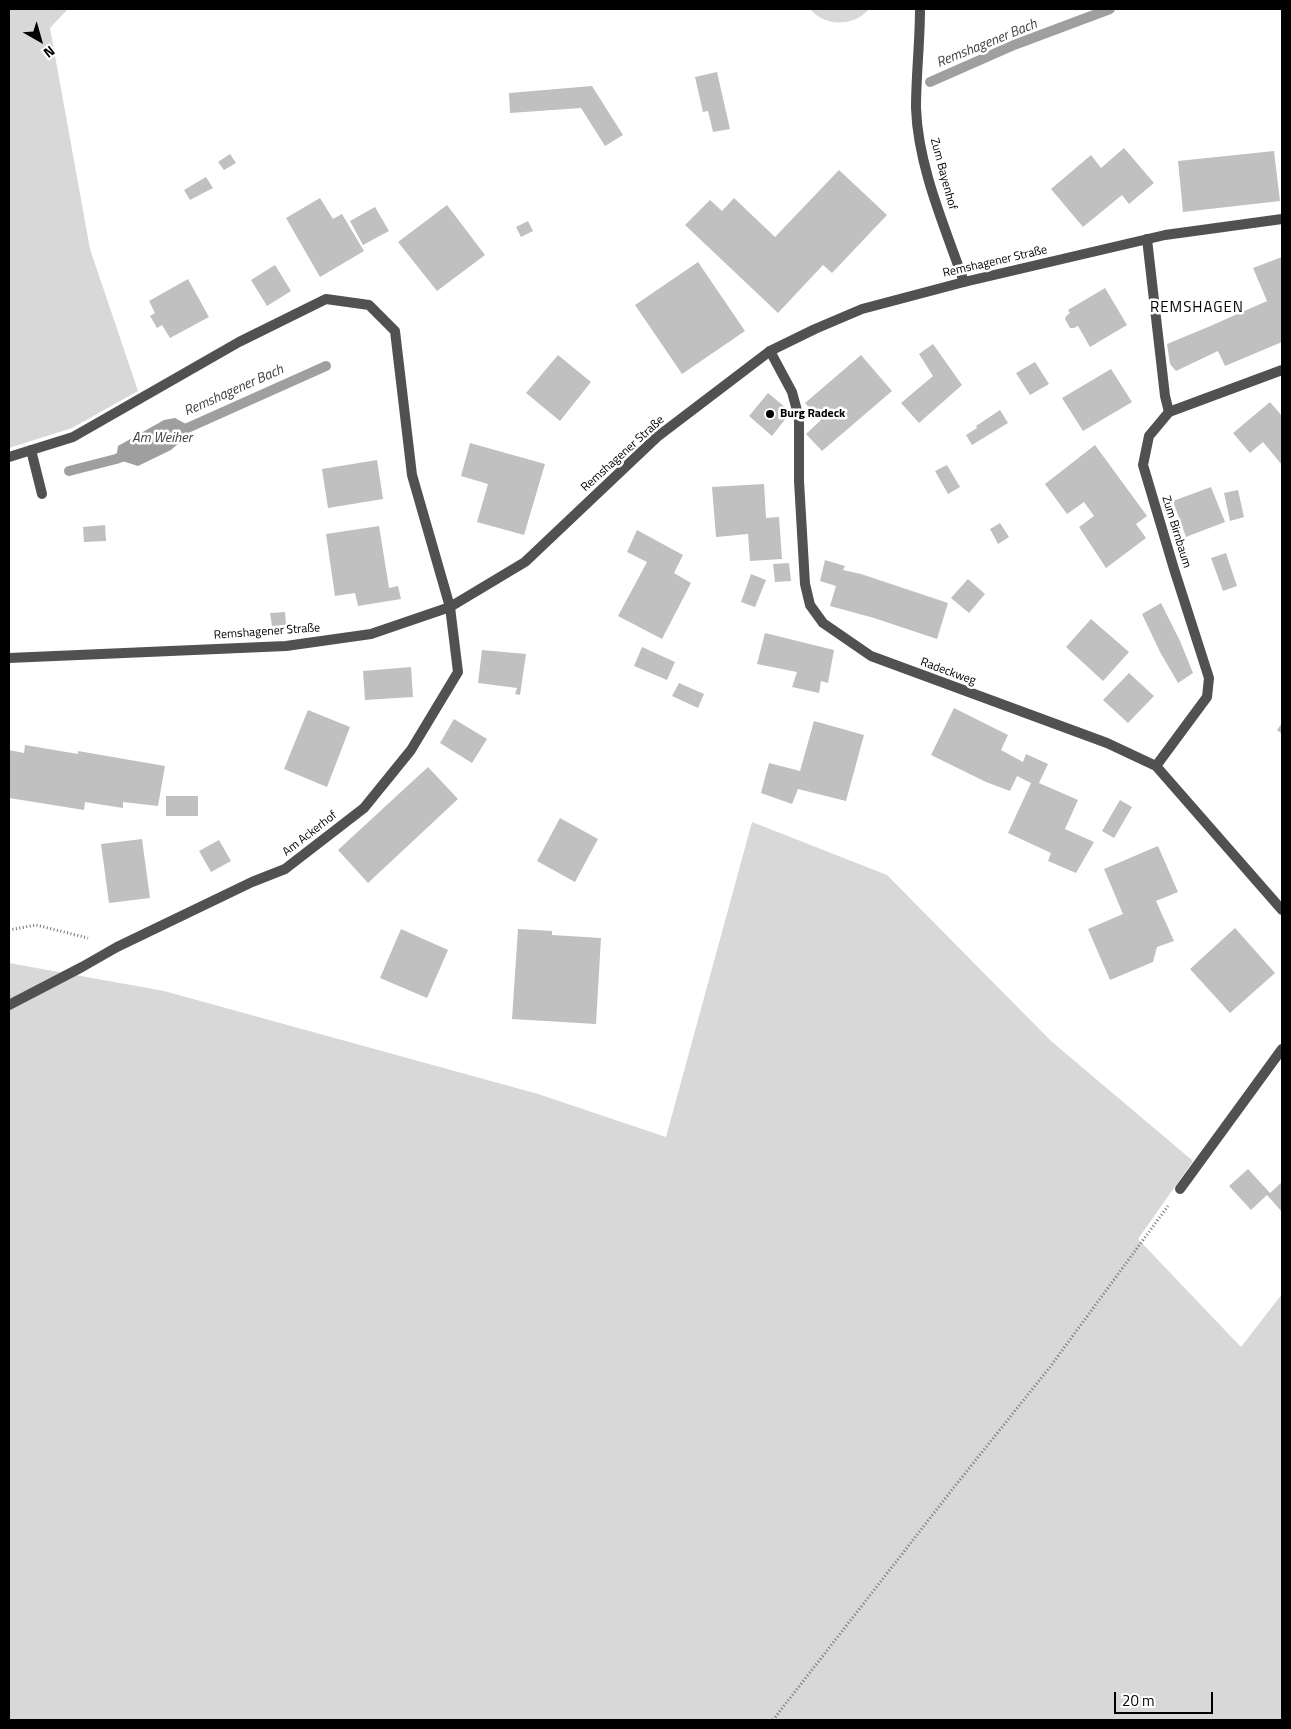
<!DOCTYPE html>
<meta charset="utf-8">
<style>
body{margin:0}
#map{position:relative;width:1291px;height:1729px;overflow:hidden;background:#fff;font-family:"Titillium Web",sans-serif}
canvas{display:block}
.frame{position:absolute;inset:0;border:10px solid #000;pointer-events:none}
.north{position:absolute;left:15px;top:15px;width:50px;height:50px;-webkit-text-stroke:4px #fff;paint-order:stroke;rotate:142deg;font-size:14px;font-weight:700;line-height:20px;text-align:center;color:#000}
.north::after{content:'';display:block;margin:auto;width:18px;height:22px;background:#000;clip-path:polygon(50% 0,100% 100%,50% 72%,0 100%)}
.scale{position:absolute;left:1114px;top:1692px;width:99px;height:22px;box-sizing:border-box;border:2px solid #000;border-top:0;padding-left:6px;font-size:15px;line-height:18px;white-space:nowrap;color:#000;-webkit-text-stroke:4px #fff;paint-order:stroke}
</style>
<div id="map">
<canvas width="1291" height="1729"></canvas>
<div class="frame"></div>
<div class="north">N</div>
<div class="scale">20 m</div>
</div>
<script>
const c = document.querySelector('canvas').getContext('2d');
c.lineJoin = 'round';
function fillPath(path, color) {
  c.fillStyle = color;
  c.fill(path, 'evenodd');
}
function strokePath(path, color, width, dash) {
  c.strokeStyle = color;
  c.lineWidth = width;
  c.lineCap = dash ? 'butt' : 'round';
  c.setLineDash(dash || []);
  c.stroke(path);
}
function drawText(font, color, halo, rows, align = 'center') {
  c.font = font + ' "Titillium Web",sans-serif';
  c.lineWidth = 5;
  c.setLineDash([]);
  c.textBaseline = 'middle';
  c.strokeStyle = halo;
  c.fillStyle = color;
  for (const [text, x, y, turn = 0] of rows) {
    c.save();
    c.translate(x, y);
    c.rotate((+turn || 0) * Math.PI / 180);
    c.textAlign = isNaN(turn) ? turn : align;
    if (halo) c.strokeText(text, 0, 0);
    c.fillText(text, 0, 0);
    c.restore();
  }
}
const green = new Path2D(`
 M9,9H68L50,28L90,249L138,391L72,428L9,448Z
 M810,9H869C854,27 825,27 810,9Z
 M752,822L887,875L1051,1041L1193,1161L1138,1239L1241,1347L1282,1294V1720H9V963L164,991L538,1094L666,1137Z`);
const water = new Path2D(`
 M175,418L186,424L187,436L171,450L138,466L116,459L118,446L164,420Z`);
const stream = new Path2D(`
 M930,82L1014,45L1110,9
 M174,434L326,366
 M69,471L116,459L129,454`);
const building = new Path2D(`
 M717,72L730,129L713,132L708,111L703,112L695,77Z
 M592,86L623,135L605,146L581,108L510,113L509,93Z
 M1124,148L1154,183L1129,204L1122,195L1083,227L1051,189L1091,155L1101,168Z
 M1274,151L1280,201L1183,212L1178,161Z
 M230,154L236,163L224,170L218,162Z
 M839,170L887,215L832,273L823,265L778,313L685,225L710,200L722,211L734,198L775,237Z
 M206,177L213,188L190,200L184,190Z
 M320,198L333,219L342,214L364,251L320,277L286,218Z
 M447,205L485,255L437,291L398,242Z
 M375,207L389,231L363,245L350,221Z
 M528,221L533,231L521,237L516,227Z
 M1282,257V342L1225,366L1218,351L1176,371L1170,364L1167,344L1208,327L1267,301L1253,268Z
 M698,262L745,331L682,374L635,305Z
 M275,265L291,291L267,306L251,280Z
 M188,279L209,317L170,338L162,325L157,328L150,316L155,313L149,301Z
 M1105,288L1127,325L1090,347L1078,326L1074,328H1070L1065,319L1066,316L1070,313L1068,310Z
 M933,344L962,385L919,423L901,403L933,376L919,354Z
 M558,355L591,382L560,421L526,393Z
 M861,355L892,391L822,451L806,434L821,420L805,403Z
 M1035,362L1049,384L1030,395L1016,373Z
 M1111,369L1132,402L1083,431L1062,398Z
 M768,393L791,412L772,436L749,416Z
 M1270,402L1282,416V465L1263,442L1250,453L1233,433Z
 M1000,410L1008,423L972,445L966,435L977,428L976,426Z
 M470,443L545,464L524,535L477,522L488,484L461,476Z
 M1095,445L1147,516L1136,524L1146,538L1106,568L1079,527L1094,516L1084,502L1067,514L1045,484Z
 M377,460L383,499L328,508L322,469Z
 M947,465L960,487L948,494L935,471Z
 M764,484L766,518L779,517L782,559L750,561L748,534L716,537L712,487Z
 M1211,487L1225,522L1186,537L1173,501Z
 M1238,490L1244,517L1230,521L1224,493Z
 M1000,523L1009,537L998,544L990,529Z
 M105,525L106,541L84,542L83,527Z
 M379,526L389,588L398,586L401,599L358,606L355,593L335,596L326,534Z
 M637,530L683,555L674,573L691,583L662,639L618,616L647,562L627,552Z
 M1226,553L1237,586L1223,591L1211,558Z
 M825,560L845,566L843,570L861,574L948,603L937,639L874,618L830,606L836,586L820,581Z
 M789,563L791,581L775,582L773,564Z
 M751,574L766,580L755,607L741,602Z
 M968,579L985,594L969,613L951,598Z
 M1161,603L1180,641L1193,673L1178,683L1160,652L1142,614Z
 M285,612L286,625L272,626L270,613Z
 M1091,619L1129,652L1103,681L1066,647Z
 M765,633L834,650L828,683L821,681L819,693L792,687L797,672L757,664Z
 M642,647L675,662L667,680L634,666Z
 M482,650L526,654L520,695L515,694L517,688L478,683Z
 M411,667L413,697L365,700L363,671Z
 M1129,673L1154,696L1128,723L1103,700Z
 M679,683L704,694L698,708L672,696Z
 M954,708L1008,735L1001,750L1023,762L1026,754L1048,764L1039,783L1078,800L1065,829L1094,842L1076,873L1048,861L1051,853L1008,833L1031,783L1017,776L1010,791L986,782L931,755Z
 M308,710L350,727L327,787L284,769Z
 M454,719L487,739L472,763L440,743Z
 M814,721L864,735L846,801L798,789L792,804L761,793L769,763L800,771Z
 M1282,723V734L1277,730Z
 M25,745L78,754V751L165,766L158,806L123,802V808L85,802L84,810L9,798V750L24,753Z
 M428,767L458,799L368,883L338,850Z
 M166,796H198V816H166Z
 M1120,800L1132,807L1114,838L1102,831Z
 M560,818L598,839L575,882L537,861Z
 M142,839L150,898L109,903L101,844Z
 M219,840L231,861L211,872L199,851Z
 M1158,846L1178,892L1156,901L1174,941L1157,947L1153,962L1110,980L1088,929L1123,914L1104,869Z
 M1235,928L1275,973L1230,1013L1190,969Z
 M401,929L448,950L427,998L380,978Z
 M518,929L552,931V935L601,938L596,1024L512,1019Z
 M1248,1169L1270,1193L1282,1182V1212L1267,1195L1251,1210L1229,1186Z`);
const path = new Path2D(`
 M9,930L36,925L88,938
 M773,1720L955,1486L1050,1367L1168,1206`);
const service = new Path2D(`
 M1147,239L1165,396L1169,412
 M31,450L42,494
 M1180,1189L1282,1049`);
const minor = new Path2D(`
 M920,9C920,42 916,75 916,108C918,167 945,227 964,282
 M770,351L792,392L799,418V481L805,584L810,605L823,623L871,656L1107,743L1156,766L1282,910
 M9,457L73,437L239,342L326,299L369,305L395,331L412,475L450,607L458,672L411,750L364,808L285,869L252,882L117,947L82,967L9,1005
 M1156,766L1207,697L1209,678L1174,569L1143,465L1149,436L1169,412L1282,370`);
const tertiary = new Path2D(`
 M9,658L286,646L371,634L450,607L525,562L657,437L770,351L815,329L862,309L964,282L1165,235L1282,219`);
const markers = [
 [770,414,5,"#000"]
];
const streetNames = [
 ["Zum Bayenhof",943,174,75],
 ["Remshagener Straße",995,262,-13],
 ["Remshagener Straße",623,454,-42],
 ["Zum Birnbaum",1176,532,73],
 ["Remshagener Straße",267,632,-4],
 ["Radeckweg",948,672,20],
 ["Am Ackerhof",310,834,-38]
];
const poiNames = [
 ["Burg Radeck",780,414]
];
const waterNames = [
 ["Remshagener Bach",987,44,-22],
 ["Remshagener Bach",234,391,-24],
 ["Am Weiher",162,439]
];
const quarterNames = [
 ["REMSHAGEN",1197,308]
];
fillPath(green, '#d8d8d8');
fillPath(water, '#9f9f9f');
strokePath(stream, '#9f9f9f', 10);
fillPath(building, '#c0c0c0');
strokePath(path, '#737373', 3, [1, 2.5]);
strokePath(service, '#515151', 10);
strokePath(minor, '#515151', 10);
strokePath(tertiary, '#515151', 10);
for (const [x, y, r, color] of markers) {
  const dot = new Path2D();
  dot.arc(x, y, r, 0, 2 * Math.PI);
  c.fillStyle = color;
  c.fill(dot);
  strokePath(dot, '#fff', 2);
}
drawText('12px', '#000', '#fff', streetNames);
drawText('bold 12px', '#000', '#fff', poiNames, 'left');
drawText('italic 14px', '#404040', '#fff', waterNames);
c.letterSpacing = '1px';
drawText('15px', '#000', '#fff', quarterNames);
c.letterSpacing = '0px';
</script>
